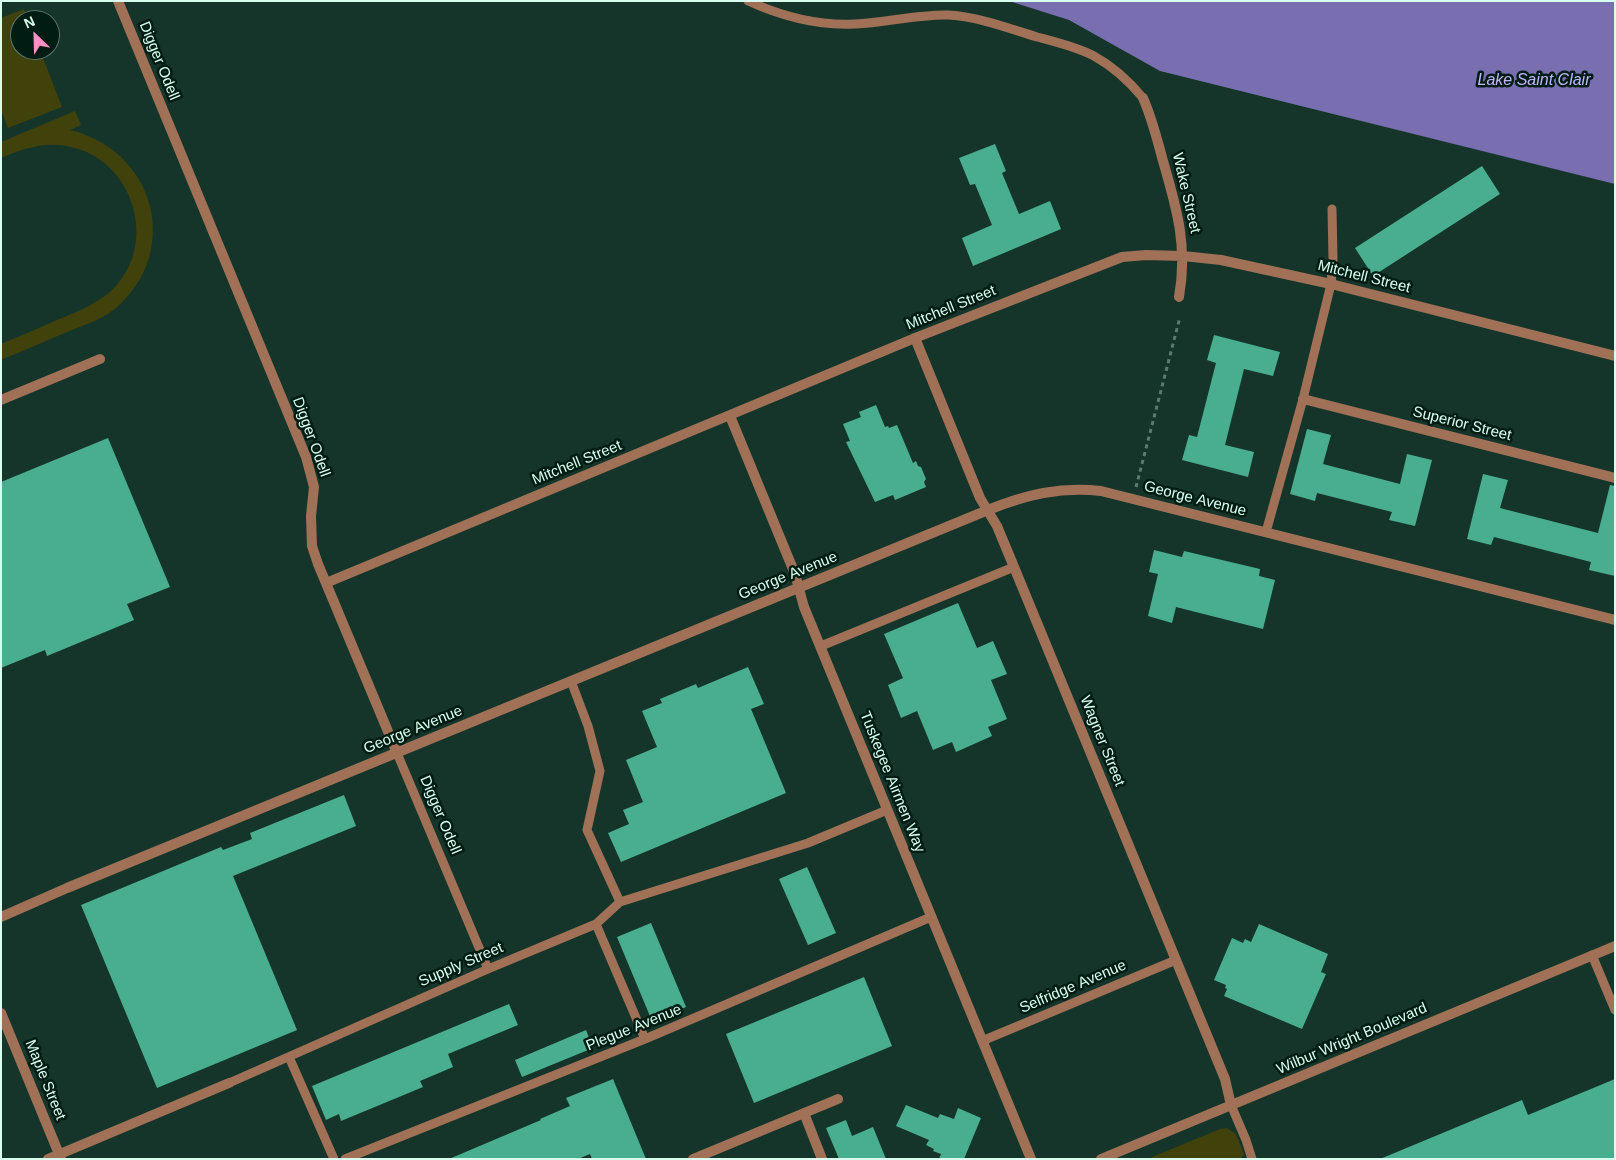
<!DOCTYPE html>
<style>
body{margin:0}
#map{position:relative;width:1616px;height:1160px;overflow:hidden;background:#15352b;font-family:Helvetica,sans-serif}
canvas{display:block}
.frame{position:absolute;inset:0;border:2px solid #dafff1;pointer-events:none}
.north{position:absolute;left:10px;top:10px;width:50px;height:50px;box-sizing:border-box;background:#001c13;border:1px solid #57776c;border-radius:50%;rotate:336deg;font-size:14px;font-weight:700;line-height:20px;text-align:center;color:#dafff1}
.north::after{content:'';display:block;margin:auto;width:18px;height:22px;background:#fc8fc3;clip-path:polygon(50% 0,100% 100%,50% 72%,0 100%)}
</style>
<div id="map">
<canvas width="1616" height="1160"></canvas>
<div class="frame"></div>
<div class="north">N</div>
</div>
<script>
const c = document.querySelector('canvas').getContext('2d');
c.lineJoin = 'round';
function fillPath(path, color) {
  c.fillStyle = color;
  c.fill(path, 'evenodd');
}
function strokePath(path, color, width, dash) {
  c.strokeStyle = color;
  c.lineWidth = width;
  c.lineCap = dash ? 'butt' : 'round';
  c.setLineDash(dash || []);
  c.stroke(path);
}
function drawText(font, color, halo, rows, align = 'center') {
  c.font = font + ' Helvetica,sans-serif';
  c.lineWidth = 5;
  c.setLineDash([]);
  c.textBaseline = 'middle';
  c.strokeStyle = halo;
  c.fillStyle = color;
  for (const [text, x, y, turn = 0] of rows) {
    c.save();
    c.translate(x, y);
    c.rotate((+turn || 0) * Math.PI / 180);
    c.textAlign = isNaN(turn) ? turn : align;
    if (halo) c.strokeText(text, 0, 0);
    c.fillText(text, 0, 0);
    c.restore();
  }
}
const green = new Path2D(`
 M24,9L28,20H20V50H40L62,107L8,128L1,110V18Z
 M75,111L81,125L70,130C154,150 183,250 116,308C103,319 87,324 72,330C48,340 25,350 1,360V344C20,336 39,328 57,320C79,311 100,303 116,286C158,240 132,160 71,147C46,141 25,148 1,158V142Z
 M1227,1128L1236,1134L1244,1154L1241,1158L1152,1159V1157L1220,1129Z`);
const water = new Path2D(`
 M1009,1H1615V184L1160,71L1069,20Z`);
const building = new Path2D(`
 M995,144L1006,171L1002,173L1019,214L1050,201L1061,229L973,266L962,238L992,225L975,184L970,185L959,158Z
 M1482,166L1500,194L1373,276L1355,248Z
 M1214,335L1280,352L1273,376L1244,369L1225,445L1254,452L1248,477L1182,460L1189,435L1197,437L1216,363L1207,360Z
 M876,405L885,427L888,426L889,428L897,425L913,463L916,461L918,466L921,467L926,479L924,482L926,487L895,500L893,495L875,502L846,442L850,441L843,424L861,417L859,412Z
 M1307,429L1331,435L1323,464L1400,484L1407,454L1432,460L1415,526L1389,520L1392,512L1317,493L1315,501L1290,494Z
 M108,438L170,587L127,604L134,620L47,656L45,650L1,668V482Z
 M1483,474L1508,480L1500,508L1598,533L1610,485L1615,486V576L1589,570L1591,562L1494,537L1491,545L1467,539Z
 M1154,550L1182,557L1184,551L1260,569L1259,576L1275,580L1263,629L1176,607L1172,623L1148,616L1158,574L1149,572Z
 M958,603L977,648L993,641L1007,674L991,680L1007,719L988,727L992,736L956,752L952,742L933,750L917,711L901,718L888,685L903,678L884,634Z
 M748,667L764,704L751,709L786,793L621,862L608,833L629,824L623,810L643,802L626,760L657,747L642,711L662,703L660,699L696,684L698,688Z
 M344,795L356,826L233,876L297,1030L157,1088L81,905L221,847L223,850L252,839L250,833Z
 M807,867L836,933L808,945L779,879Z
 M651,923L686,1007L652,1021L617,937Z
 M1259,924L1328,954L1321,972L1326,974L1302,1029L1224,996L1227,989L1225,988L1226,985L1214,980L1232,938L1243,943L1245,939L1251,942Z
 M864,977L892,1046L754,1103L726,1034Z
 M509,1004L518,1025L448,1054L453,1067L420,1081L423,1087L341,1121L339,1114L326,1120L312,1086Z
 M586,1030L593,1048L522,1077L515,1060Z
 M613,1079L646,1159H592L590,1154L578,1159H449L541,1120L540,1119L570,1106L566,1098Z
 M1615,1079V1159H1380L1522,1100L1528,1115Z
 M906,1105L938,1118L940,1114L954,1119L958,1108L981,1118L964,1159H939L941,1154L933,1151L934,1149L926,1145L929,1140L896,1126Z
 M846,1120L852,1136L873,1127L886,1159H839L826,1128Z`);
const path = new Path2D(`
 M1136,487L1180,317`);
const lane = new Path2D(`
 M748,1C781,16 818,26 855,24C886,23 917,14 949,15C979,17 1008,28 1037,37C1056,42 1077,47 1094,56C1114,67 1129,81 1143,98
 M1266,532L1303,399L1331,284L1333,259L1332,209
 M821,646L1014,567
 M571,681L588,726L600,771L587,830L620,902
 M397,753L488,969
 M596,924L645,1039
 M1592,955L1615,1010
 M982,1041L1176,960
 M289,1057L334,1159
 M229,1083L488,969L596,924L620,902L808,843L887,810
 M1231,1105L1246,1140L1252,1159
 M345,1159L645,1039L931,917`);
const street = new Path2D(`
 M118,1L306,457L314,487L311,516L312,546L318,564L397,753
 M1143,98C1152,118 1157,139 1163,161C1177,209 1188,247 1179,297
 M915,338L980,498L997,526L1014,567L1225,1079L1231,1105
 M1303,399L1615,478
 M1,400L100,359
 M730,416L795,574L804,607L1031,1159
 M326,583L915,338L1122,257L1146,255L1183,256L1221,260L1331,284L1615,356
 M1,917L67,888L988,510C1025,495 1061,486 1101,491L1615,620
 M1,1013L61,1159
 M804,1113L822,1159
 M48,1159L229,1083
 M693,1159L838,1099
 M1101,1159L1615,946`);
const streetNames = [
 ["Digger Odell",159,61,68],
 ["Wake Street",1186,193,77],
 ["Mitchell Street",1364,277,14],
 ["Mitchell Street",951,308,-22],
 ["Superior Street",1462,424,14],
 ["Digger Odell",311,437,70],
 ["Mitchell Street",577,463,-22],
 ["George Avenue",1195,499,14],
 ["George Avenue",788,576,-22],
 ["George Avenue",413,730,-22],
 ["Wagner Street",1102,741,68],
 ["Tuskegee Airmen Way",892,782,68],
 ["Digger Odell",440,815,67],
 ["Supply Street",461,965,-23],
 ["Selfridge Avenue",1073,987,-23],
 ["Plegue Avenue",634,1028,-22],
 ["Wilbur Wright Boulevard",1352,1039,-23],
 ["Maple Street",45,1080,68]
];
const waterNames = [
 ["Lake Saint Clair",1534,81]
];
fillPath(green, '#40410b');
fillPath(water, '#796eaf');
fillPath(building, '#49ae90');
strokePath(path, '#597b70', 3, [4, 4]);
strokePath(lane, '#a07156', 9);
strokePath(street, '#a07156', 10);
drawText('15px', '#dafff1', '#001c13', streetNames);
drawText('italic 16px', '#c1b6ff', '#001c13', waterNames);
</script>
